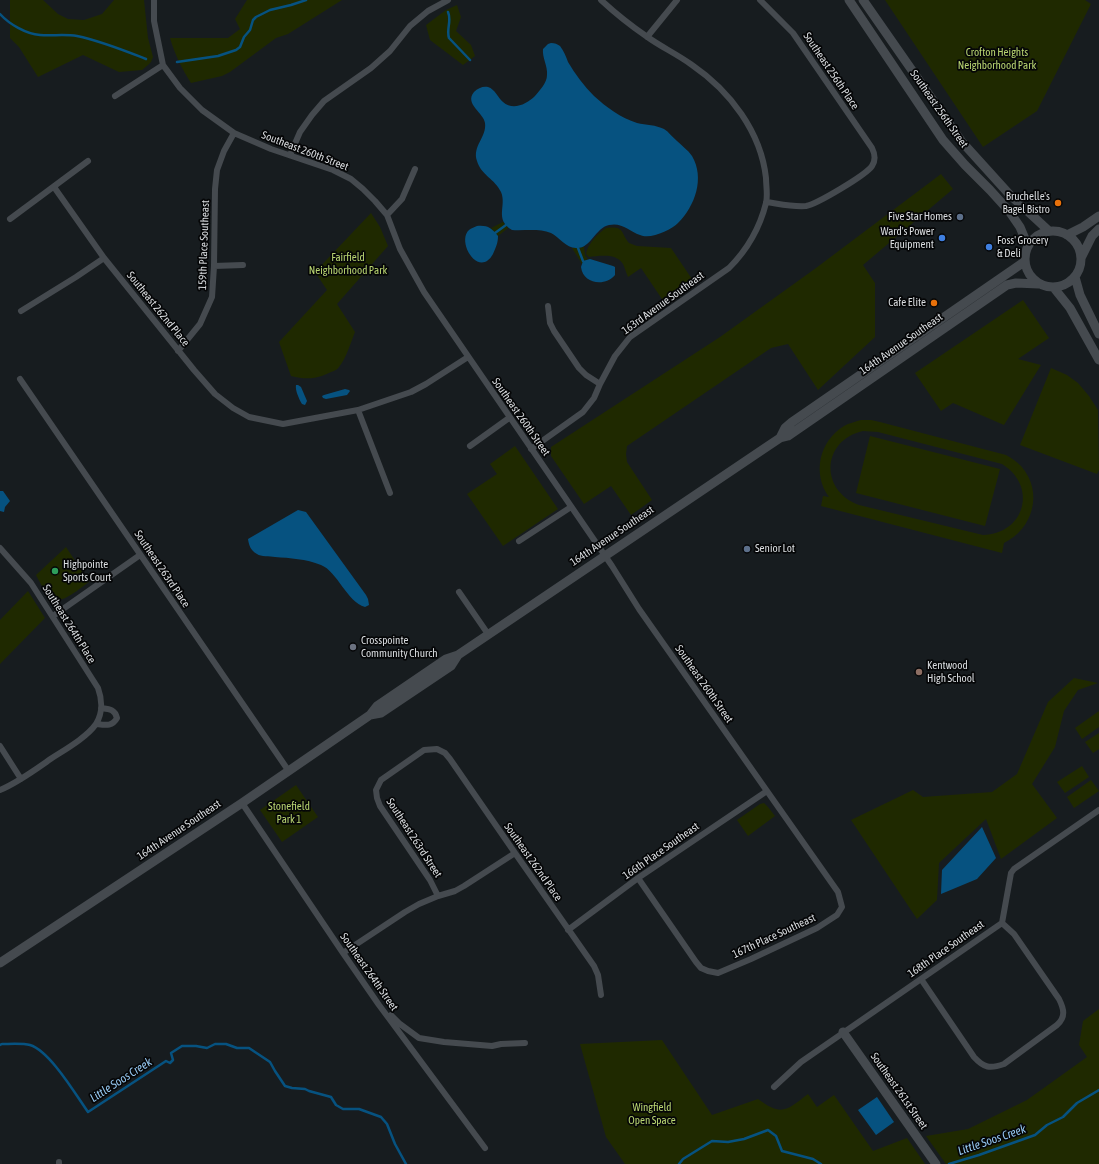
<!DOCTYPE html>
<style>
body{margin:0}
canvas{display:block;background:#171c1f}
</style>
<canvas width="1099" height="1164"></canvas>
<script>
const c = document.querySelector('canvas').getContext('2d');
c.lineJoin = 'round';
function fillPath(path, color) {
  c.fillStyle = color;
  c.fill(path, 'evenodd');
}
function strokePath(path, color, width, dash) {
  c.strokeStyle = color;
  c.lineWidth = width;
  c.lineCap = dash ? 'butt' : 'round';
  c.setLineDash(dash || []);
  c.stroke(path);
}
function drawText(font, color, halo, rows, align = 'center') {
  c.font = font + ' "Asap Condensed",sans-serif';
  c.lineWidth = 3.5;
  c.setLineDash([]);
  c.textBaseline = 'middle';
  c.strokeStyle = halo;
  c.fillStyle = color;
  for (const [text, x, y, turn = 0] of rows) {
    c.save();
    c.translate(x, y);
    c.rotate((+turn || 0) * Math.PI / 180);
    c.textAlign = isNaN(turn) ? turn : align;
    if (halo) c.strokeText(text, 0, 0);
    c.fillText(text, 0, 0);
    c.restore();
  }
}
const green = new Path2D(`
 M10,0H43L58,14L68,19L84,20L102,14L114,0H144L148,38L153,57L151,62L148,65L142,70L119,72L83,55L38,77L19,47L10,38Z
 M247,0H342L288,34L276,38L230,72L222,76L191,83C182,69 175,55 170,38H228L240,29L235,19Z
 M885,0H1085L1091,4L1037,111L983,147Z
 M457,5L461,17L456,31L471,45L475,56L463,65L430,40L426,25L446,10Z
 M941,174L953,189L863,265L875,283V337L818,390L788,344L771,348L627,446L626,454L627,462L652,500L631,515L611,486L584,504L551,456V447L720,337L816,268Z
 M371,213L380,227L388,246L337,304L355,332C351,342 346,359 339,367C337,370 334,371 331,372C317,379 307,380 291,376L279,342L327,290L315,272Z
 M503,222L508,228L498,236L491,228Z
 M606,228C625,226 620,232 629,243L637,246L671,248L694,282L664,302L641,268L628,277C626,273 625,268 623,264C616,253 600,256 589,257L586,254C587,245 598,233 606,228Z
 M584,247L585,255L588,259L585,260L582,264L572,248H576Z
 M1023,300L1049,338L1018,359L1041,365L1004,425L953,403L941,411L915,373Z
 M1051,368L1067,375L1078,383L1089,396L1098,410L1099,470L1097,474L1020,445Z
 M861,420H871L880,422L1006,455C1012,458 1017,462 1021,466C1044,492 1033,529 1004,543L1002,553L821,506L823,496L829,497C812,474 819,441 844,426C849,423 855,422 861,420ZM863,431L878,432L1002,464C1038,486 1025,534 983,535L859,505C819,490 822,440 863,431Z
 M870,436L1000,469L985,526L856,493Z
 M515,446L558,509L503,546L467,494L497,474L490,464Z
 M66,547L89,582C80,588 61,606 51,598C46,594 39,581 36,575Z
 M28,591L45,618L0,664V620Z
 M1074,678L1098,683L1078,690L1064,711L1055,747L1032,784L1057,818L1001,859L986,819L939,863L937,900L917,919L851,820L913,790L923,797L992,792L1017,774L1048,702Z
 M1099,711V727L1082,739L1075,728Z
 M1099,733V749L1093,753L1085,742Z
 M1082,766L1089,777L1065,793L1057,782Z
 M1091,780L1099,791L1074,808L1067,797Z
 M296,785L318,817L282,842L260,810Z
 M764,803L768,807L775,816L748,836L737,820L760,804Z
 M1099,1009V1164H946L926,1136L968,1129L1027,1100L1087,1057L1079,1045L1083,1021Z
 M662,1040L712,1115L758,1099C782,1117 787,1110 808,1094L817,1107L834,1095L873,1151L907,1138L925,1164H625L606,1137L580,1044Z`);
const water = new Path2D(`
 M551,43C555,43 557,44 560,46C564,51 566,57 568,62C575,74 584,86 594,96C606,107 621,118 637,123C646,125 656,125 664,129C669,132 672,137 677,141C682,146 688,150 692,156C705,178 695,206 678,223C671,230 650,240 640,235C629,231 622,222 609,225C595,228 591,249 576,248C566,248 559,237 551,233C539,228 524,231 512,230C494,219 507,206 501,192C495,179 481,175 477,161C472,146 487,137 485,123C484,113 464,104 474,92C478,88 483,86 488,87C495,89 498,98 503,102C513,111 527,104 535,96C540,90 547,83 547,75C548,66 542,58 543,49L548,44Z
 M477,226C487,225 492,228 498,236C498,243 496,247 493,254C479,279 456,242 469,230C471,228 475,227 477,226Z
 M590,259L613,266L615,267V275C605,287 583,284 581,267L583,261Z
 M296,385H298L301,387L307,401L305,405L302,404C299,399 295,390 296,385Z
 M345,389L349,390L350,391L347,395L326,399L323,398L322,396L324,395Z
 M0,491H3L10,501L5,507L4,512L0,511Z
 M298,510L306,512L366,595L368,599L369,605L365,607C347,602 337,571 321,565C306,559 290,558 275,557C270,556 261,557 257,554C250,550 249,545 248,539Z
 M982,827L996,858L977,879L941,894L942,870Z
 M877,1097L894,1122L876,1135L858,1110Z`);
const stream = new Path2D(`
 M448,12C452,21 446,29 449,38L470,60
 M0,14C9,24 26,34 40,35C52,36 65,34 77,36C101,41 123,50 146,59
 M177,62L218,56L236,50L240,47L244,37L250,30L253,20L256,17L270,10L291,5L306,0
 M495,233L506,225
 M578,248L583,261
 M0,1045L2,1044C9,1044 23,1043 30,1045C50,1051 76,1095 88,1112L166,1061L170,1063L173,1060L171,1053L182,1046H196L207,1048L215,1044H226L237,1048H249L270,1062L275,1071L285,1086L292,1088L305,1089L309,1091L331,1097L336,1105L343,1109H359L381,1117L387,1124L395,1144L406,1164
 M679,1164L683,1159L712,1141L728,1142L744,1139L768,1130L776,1136L782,1151L813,1159L821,1164
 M949,1164L979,1155L1035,1135L1047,1125L1063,1117L1077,1103L1099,1090`);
const street = new Path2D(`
 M154,0V21L163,65L180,88L202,110L234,133L271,149L333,170L351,179L363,189L375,201L387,215L400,249L424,292L612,566L639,609L838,892L842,907L837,915L817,928L751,959L718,973L708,971L701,968L696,962L638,878
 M760,0L793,33L872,148C875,154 876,160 872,166C866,175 817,204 806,206C792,207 780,204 766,202
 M647,37L677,0
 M115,96L163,65
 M290,155L300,132L312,115L324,101L371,68L390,51L410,26L428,11L448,0
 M54,187L104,258L194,370L215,394L233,408L249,417L283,424L358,410L411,392L426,384L468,357
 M387,215L402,199L415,169
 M10,219L88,161
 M214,266L243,265
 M548,306L550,323L554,331L579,368L586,375L600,384
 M21,311L76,277L104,258
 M178,351L200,324L212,297L214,266L215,189L217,170L224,151L234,133
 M20,379L288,770
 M358,410L390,493
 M470,446L509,418
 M531,449L583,412L594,398L600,384L615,356L630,337L729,268C747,250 760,227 766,203C768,195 766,186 766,178C761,132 730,91 692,65C677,54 661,47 646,36C630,25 615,13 601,0
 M519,541L571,507
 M0,548L31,583L98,688C102,699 103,713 96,724C87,737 66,749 52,758C36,769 19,782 0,790
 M459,592L488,634
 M53,616L140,555
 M96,724C105,725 112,727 117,718C115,709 109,709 101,708
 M0,746L21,779
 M242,803L343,953L379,1005L485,1148
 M438,896L430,880L380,806L377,798L376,790L381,780L424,750L437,749L445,753L450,759L515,853L594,966L598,975L601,995
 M568,930L638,878L767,791
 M343,953L405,912L419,904L438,896L455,891L464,886L515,853
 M921,979L974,1057C984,1068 990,1069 1004,1064L1057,1025C1066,1017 1064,1009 1059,999L1014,934L1002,923
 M391,1015L400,1024L419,1038L444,1042L492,1046L501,1044L525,1043
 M774,1087L801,1062L1002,923L1011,873L1014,869L1099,810
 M59,1162V1164`);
const secondary = new Path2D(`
 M849,0L943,140L965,165L990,190L1009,211L1020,227L1028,246
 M863,0L962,142L1010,195L1049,231
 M1025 259a28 28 0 1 1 56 0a28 28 0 1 1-56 0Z
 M1067,235L1083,227L1099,216
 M1081,258L1092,236L1099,229
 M1075,277L1080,295L1099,334
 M1054,288L1070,308L1099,360
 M780,438L788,436L1007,285L1016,283L1039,284
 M370,715L381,713L451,666L458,655
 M0,963L242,803L370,715L377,706L446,659L458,655L768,446L780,438L785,428L792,422L1024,262
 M843,1032L936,1164`);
const markers = [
 [1058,203,4,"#e8710a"],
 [960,217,4,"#5c6f8a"],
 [942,238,4,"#3f7fe0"],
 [989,247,4,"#3f7fe0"],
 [934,303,4,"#e8710a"],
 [747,549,4,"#5c6f8a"],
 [55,571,4,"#2e9e5b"],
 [353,647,4,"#6b7280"],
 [919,672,4,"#8d6e63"]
];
const parkNames = [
 ["Crofton Heights",997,53],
 ["Neighborhood Park",997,66],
 ["Fairfield",348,258],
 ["Neighborhood Park",348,271],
 ["Stonefield",289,807],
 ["Park 1",289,820],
 ["Wingfield",652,1108],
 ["Open Space",652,1121]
];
const streetNames = [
 ["Southeast 256th Place",831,71,56],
 ["Southeast 256th Street",939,109,55],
 ["Southeast 260th Street",305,151,21],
 ["159th Place Southeast",204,245,-88],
 ["163rd Avenue Southeast",663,303,-36],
 ["Southeast 262nd Place",158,309,51],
 ["164th Avenue Southeast",901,344,-35],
 ["Southeast 260th Street",521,417,55],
 ["164th Avenue Southeast",612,536,-34],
 ["Southeast 263rd Place",162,569,56],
 ["Southeast 264th Place",69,624,58],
 ["Southeast 260th Street",704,684,55],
 ["164th Avenue Southeast",179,830,-34],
 ["Southeast 263rd Street",414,838,57],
 ["166th Place Southeast",661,851,-35],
 ["Southeast 262nd Place",533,862,55],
 ["167th Place Southeast",774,936,-25],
 ["168th Place Southeast",946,949,-35],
 ["Southeast 264th Street",369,972,55],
 ["Southeast 261st Street",899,1091,55]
];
const poiNames = [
 ["Bruchelle's",1050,197,"right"],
 ["Bagel Bistro",1050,210,"right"],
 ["Five Star Homes",952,217,"right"],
 ["Ward's Power",934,232,"right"],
 ["Equipment",934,245,"right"],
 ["Foss' Grocery",997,241],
 ["& Deli",997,254],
 ["Cafe Elite",926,303,"right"],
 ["Senior Lot",755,549],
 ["Highpointe",63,565],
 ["Sports Court",63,578],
 ["Crosspointe",361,641],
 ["Community Church",361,654],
 ["Kentwood",927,666],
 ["High School",927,679]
];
const waterNames = [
 ["Little Soos Creek",121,1080,-33],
 ["Little Soos Creek",992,1140,-19]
];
fillPath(green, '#1f2900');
fillPath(water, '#065280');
strokePath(stream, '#065280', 2.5);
strokePath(street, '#454a4f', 6);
strokePath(secondary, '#454a4f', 9);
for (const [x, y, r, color] of markers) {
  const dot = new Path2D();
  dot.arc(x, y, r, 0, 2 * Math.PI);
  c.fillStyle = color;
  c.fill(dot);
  strokePath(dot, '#050607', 1.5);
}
drawText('11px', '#b9d571', '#050607', parkNames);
drawText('11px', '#dadde0', '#050607', streetNames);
drawText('11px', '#dadde0', '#050607', poiNames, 'left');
drawText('italic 12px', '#95c7f0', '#050607', waterNames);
</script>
